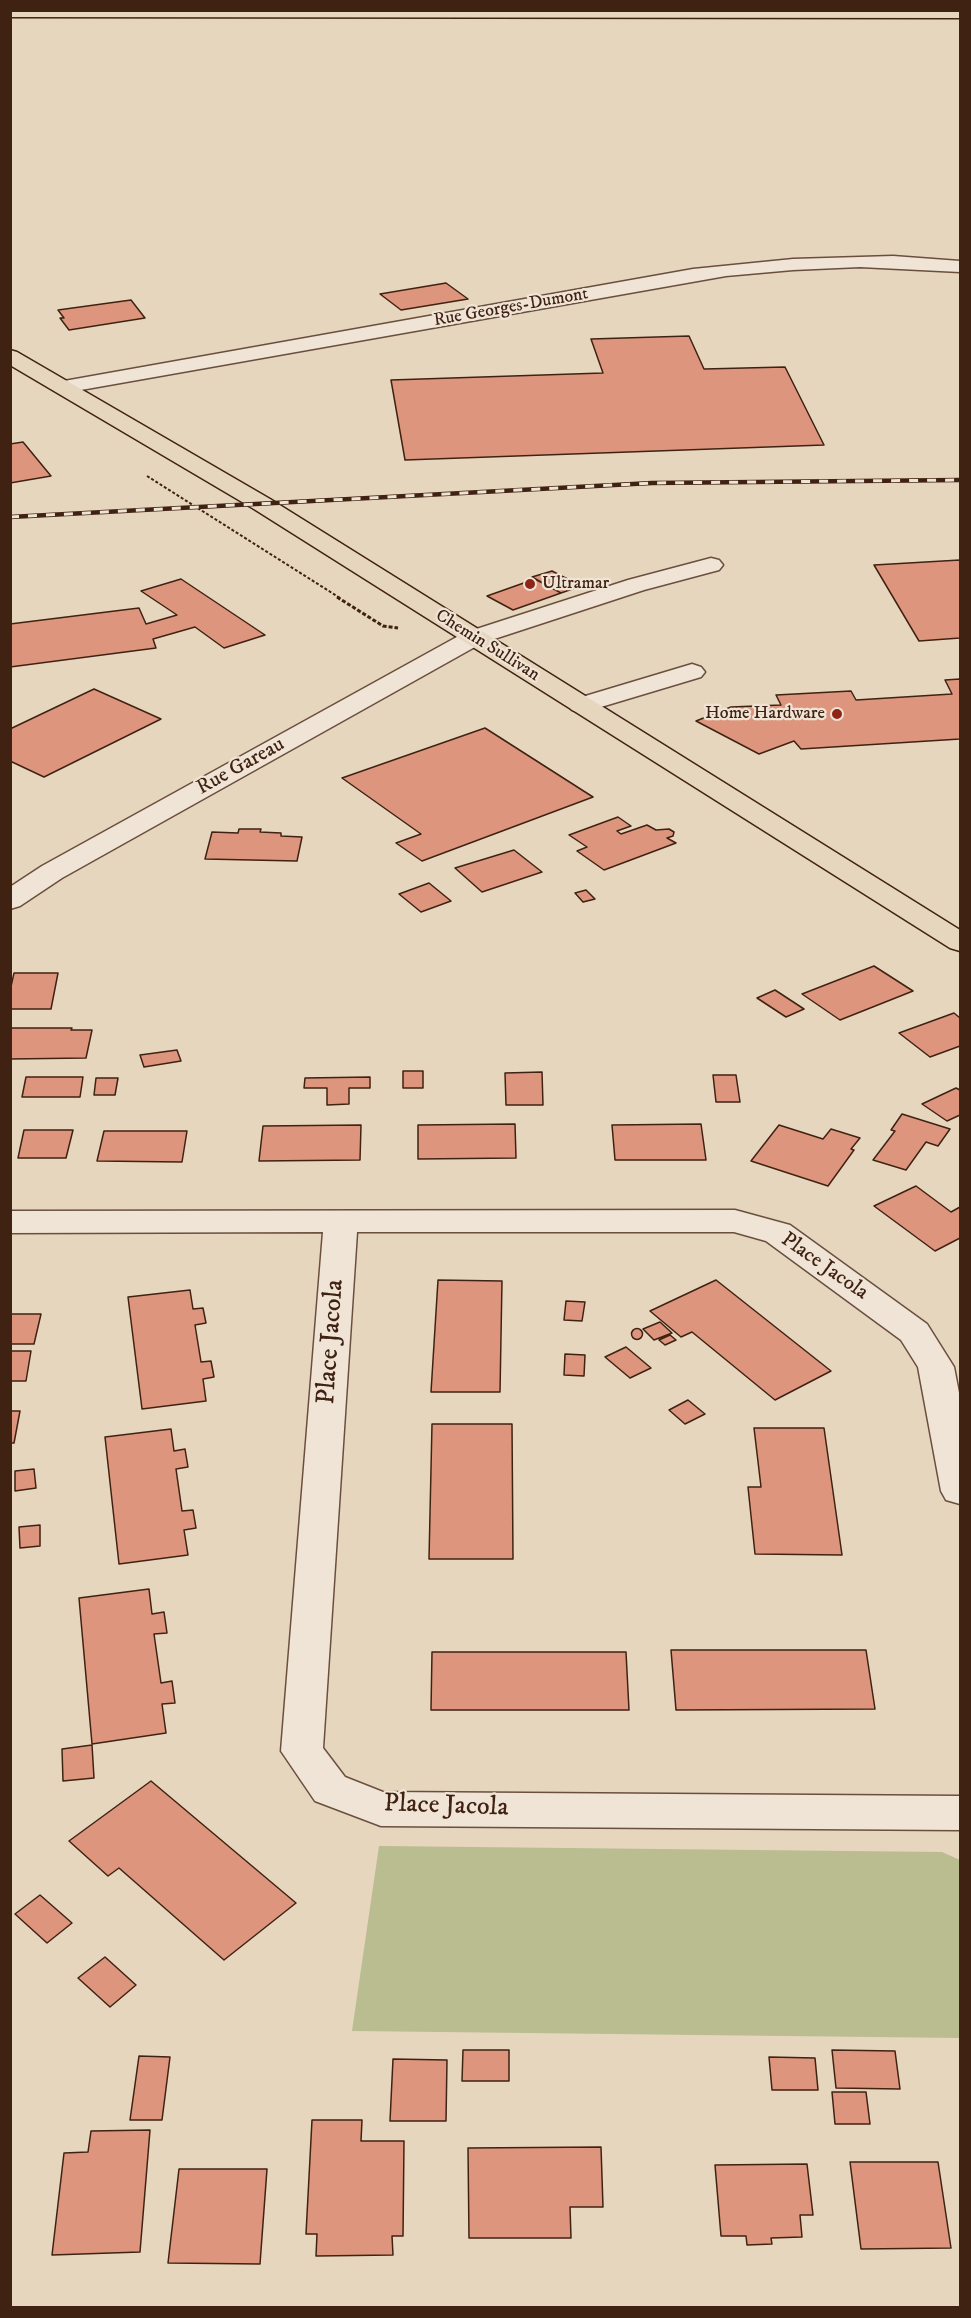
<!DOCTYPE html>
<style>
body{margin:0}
#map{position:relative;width:971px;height:2318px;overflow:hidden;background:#e7d6be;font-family:"IM FELL DW Pica",serif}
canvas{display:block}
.frame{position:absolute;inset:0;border:12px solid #402213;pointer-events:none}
</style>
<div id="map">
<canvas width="971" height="2318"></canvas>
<div class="frame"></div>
</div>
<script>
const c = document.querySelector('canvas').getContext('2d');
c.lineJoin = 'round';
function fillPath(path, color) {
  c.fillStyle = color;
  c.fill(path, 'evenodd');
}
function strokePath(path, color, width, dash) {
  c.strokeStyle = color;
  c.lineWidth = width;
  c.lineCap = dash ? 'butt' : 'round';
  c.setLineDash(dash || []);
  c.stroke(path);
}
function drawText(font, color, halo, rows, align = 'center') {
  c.font = font + ' "IM FELL DW Pica",serif';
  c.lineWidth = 4.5;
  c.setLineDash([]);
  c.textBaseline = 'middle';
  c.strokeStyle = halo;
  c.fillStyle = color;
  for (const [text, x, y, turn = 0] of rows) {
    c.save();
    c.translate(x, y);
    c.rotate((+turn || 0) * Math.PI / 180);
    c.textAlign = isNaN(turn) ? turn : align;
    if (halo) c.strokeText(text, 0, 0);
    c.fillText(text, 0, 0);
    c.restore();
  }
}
const green = new Path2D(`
 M379,1846L942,1852L960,1860V2038L352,2031Z`);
const building = new Path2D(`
 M446,283L468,299L401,310L380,294Z
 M131,300L145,318L69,330L60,318H64L58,310Z
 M689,336L704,369L785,367L824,445L405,460L391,380L603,373L591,339Z
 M23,442L51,476L10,483V444Z
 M960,560V638L919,641L874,565Z
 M552,571L581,586L561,593L532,577Z
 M181,579L265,635L224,648L195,627L153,639L156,648L10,667V624L139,608L146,624L177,615L141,591Z
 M535,579L561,593L513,610L487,596Z
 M960,679V739L801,749L794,741L759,754L696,721L731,707L781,705L776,695L851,691L856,700L952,694L945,680Z
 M94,689L161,719L44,777L10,761V729Z
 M485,728L593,797L422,861L396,843L421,834L342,778Z
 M618,817L631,826L617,831L621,834L647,825L656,830L669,829L674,832L673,836L667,838L676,843L604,870L577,851L587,847L569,835Z
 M239,829H261L260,832L281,833V836L302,837L297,861L205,859L212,832L238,833Z
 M514,850L542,872L482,892L455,868Z
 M429,883L451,901L421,912L399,894Z
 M586,890L595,899L583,902L575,893Z
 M874,966L913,991L840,1020L802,994Z
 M14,973H58L51,1009H10V991Z
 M775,990L804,1009L786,1017L757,998Z
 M954,1013L960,1018V1046L930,1057L899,1033Z
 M10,1028H72L71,1030H92L86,1058L10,1059Z
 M177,1050L181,1061L144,1067L140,1055Z
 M403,1071H423V1088H403Z
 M542,1072L543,1105H506L505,1073Z
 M713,1075H736L740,1102H716Z
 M26,1077H83L80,1097H22Z
 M370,1077V1088H349V1104L327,1105V1088H304L305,1078Z
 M96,1078H118L115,1095H94Z
 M956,1088L960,1090V1115L947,1121L922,1104Z
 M902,1114L950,1129L938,1146L926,1142L906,1170L873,1160L895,1131L891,1130Z
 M515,1124L516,1158L418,1159V1125Z
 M701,1124L706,1160H615L612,1125Z
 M361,1125L360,1160L259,1161L263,1126Z
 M779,1125L823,1139L831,1129L860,1138L851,1149L854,1150L828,1186L751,1161Z
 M24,1130H73L66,1158H18Z
 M104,1131H187L182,1162L97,1161Z
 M916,1186L951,1212L960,1207V1238L935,1251L874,1206Z
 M438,1280L502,1281L500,1392H431Z
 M716,1280L831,1371L775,1400L692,1332L681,1337L650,1311Z
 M190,1290L193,1309L203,1308L206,1323L195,1325L201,1362L211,1361L214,1377L203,1379L206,1401L142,1409L128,1297Z
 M566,1301L585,1302L582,1321L564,1320Z
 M10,1314H41L34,1344H10Z
 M660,1322L672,1333L654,1340L643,1329Z
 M631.5 1334a5.5 5.5 0 1 1 11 0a5.5 5.5 0 1 1-11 0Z
 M670,1335L676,1340L665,1345L659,1340Z
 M626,1347L651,1368L630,1378L605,1357Z
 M10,1351H31L26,1381H10Z
 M565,1354L585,1355L584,1376L564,1375Z
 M688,1400L705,1414L685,1424L669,1410Z
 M10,1411H20L14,1443H10Z
 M432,1424H512L513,1559H429Z
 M754,1428H824L842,1555L755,1554L748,1487H761Z
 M171,1429L174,1451L185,1449L188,1467L176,1469L182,1511L193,1510L196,1528L184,1530L188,1555L119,1564L105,1437Z
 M34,1469L36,1488L15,1491V1471Z
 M40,1525V1546L20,1548L19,1527Z
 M149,1589L152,1614L164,1612L167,1633L154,1634L161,1683L172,1681L175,1703L162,1704L166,1733L92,1744L79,1598Z
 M671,1650H866L875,1709L676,1710Z
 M432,1652H626L629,1710H431Z
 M92,1745L94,1778L63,1781L62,1749Z
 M151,1781L296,1903L224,1960L119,1868L108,1876L69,1841Z
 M40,1895L72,1923L47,1943L15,1914Z
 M105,1957L136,1985L110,2007L78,1978Z
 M463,2050H509V2081H462Z
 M832,2050L895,2051L900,2089L836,2088Z
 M139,2056L170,2057L162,2120H130Z
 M769,2057L815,2058L818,2090H772Z
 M393,2059L447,2060L446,2121H390Z
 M832,2092H866L870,2124H835Z
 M312,2120H362L361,2141H404L403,2236H392L393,2255L316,2256L317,2234H306Z
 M150,2130L140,2252L52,2255L64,2153L88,2152L91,2131Z
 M601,2147L603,2207H570L571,2238H469L468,2148Z
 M850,2162H938L951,2248L861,2249Z
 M807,2164L813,2215H800L802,2237L771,2238L772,2244L747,2245L746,2236H721L715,2165Z
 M179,2169H267L260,2264L168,2263Z`);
const pathFar1 = new Path2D(`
 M147,476L340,598`);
const path = new Path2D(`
 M337,597L383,626L398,628`);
const minor = new Path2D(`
 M893,256L960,261V272L860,267L793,270L726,276L64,393L57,391L54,387L57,383L64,381L693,269L793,259Z
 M711,558L719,560L723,565L719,570L644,590L482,643L62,878L20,906L10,909V887L42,866L464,633L628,580Z
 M692,664L701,667L705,672L701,677L581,713L572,710L568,705L572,700Z
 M735,1210L790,1225L927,1324L954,1367L960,1398V1504L946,1500L941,1491L918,1367L901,1340L766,1241L734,1232H357L323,1748L345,1777L383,1792L960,1796V1830L381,1826L315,1801L281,1751L323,1232L10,1233V1211Z`);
const major = new Path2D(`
 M10,350L17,352L270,499L960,930V951L950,948L254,509L10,365Z`);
const highway = new Path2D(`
 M10,10H960V18L10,17Z`);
const rail = new Path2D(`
 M10,517L652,483L960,480`);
const markers = [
 [530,584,6,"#8f2418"],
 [837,714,6,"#8f2418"]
];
const farStreetnames = [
 ["Rue Georges-Dumont",511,308,-10],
 ["Chemin Sullivan",487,646,32]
];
const farPoinames = [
 ["Ultramar",542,584],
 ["Home Hardware",825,714,"right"]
];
const streetNames = [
 ["Rue Gareau",241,767,-29],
 ["Place Jacola",824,1267,35]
];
const nearStreetnames = [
 ["Place Jacola",332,1342,-86],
 ["Place Jacola",446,1807,2]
];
fillPath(green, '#b9bd8f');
fillPath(building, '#dd967d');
strokePath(building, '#402213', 1.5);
strokePath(minor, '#6a4f3e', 3);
strokePath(major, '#402213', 3);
strokePath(highway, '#402213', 3);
strokePath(pathFar1, '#402213', 2, [3, 2]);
strokePath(path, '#402213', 3, [4, 2]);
fillPath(minor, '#efe4d5');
fillPath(major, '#e7d6be');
fillPath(highway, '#e7d6be');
strokePath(rail, '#402213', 4.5);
strokePath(rail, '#efe4d5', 3, [9]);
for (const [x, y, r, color] of markers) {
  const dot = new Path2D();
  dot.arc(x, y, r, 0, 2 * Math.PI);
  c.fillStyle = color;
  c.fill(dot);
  strokePath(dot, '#efe4d5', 2);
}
drawText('18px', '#402213', '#efe4d5', farStreetnames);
drawText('18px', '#402213', '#efe4d5', farPoinames, 'left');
drawText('21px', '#402213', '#efe4d5', streetNames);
drawText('26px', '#402213', '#efe4d5', nearStreetnames);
</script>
